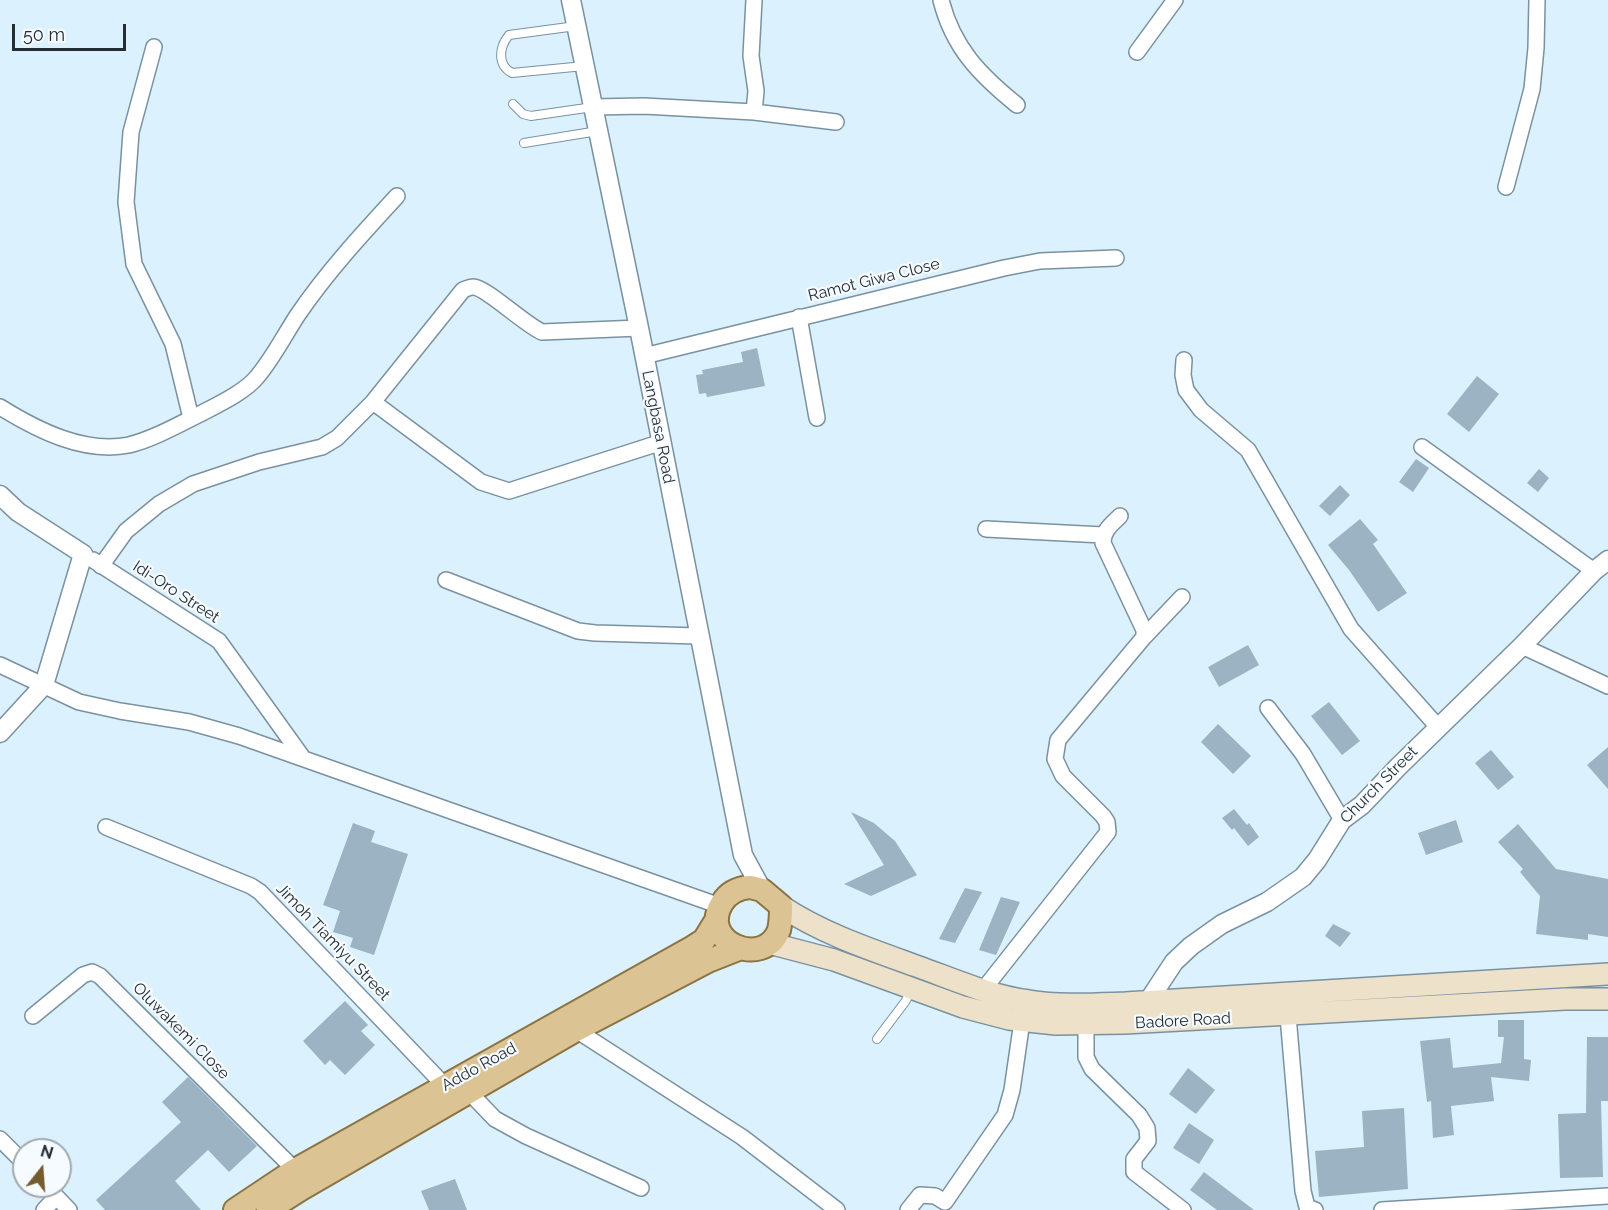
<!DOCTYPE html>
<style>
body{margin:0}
#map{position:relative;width:1608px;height:1210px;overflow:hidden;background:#dcf1fe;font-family:Raleway,sans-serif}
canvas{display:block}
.north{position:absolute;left:12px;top:1138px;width:60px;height:60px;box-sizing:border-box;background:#f6fbff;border:2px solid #a2a9ad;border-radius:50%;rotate:17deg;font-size:16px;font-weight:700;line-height:24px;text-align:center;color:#242d33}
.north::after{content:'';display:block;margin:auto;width:21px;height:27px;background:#745c2d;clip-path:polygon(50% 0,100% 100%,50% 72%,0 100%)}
.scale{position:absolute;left:12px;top:24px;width:114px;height:27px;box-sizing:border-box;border:3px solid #242d33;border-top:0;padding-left:8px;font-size:18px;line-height:21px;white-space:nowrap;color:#242d33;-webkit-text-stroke:4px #f6fbff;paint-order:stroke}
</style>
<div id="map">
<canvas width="1608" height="1210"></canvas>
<div class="north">N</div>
<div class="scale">50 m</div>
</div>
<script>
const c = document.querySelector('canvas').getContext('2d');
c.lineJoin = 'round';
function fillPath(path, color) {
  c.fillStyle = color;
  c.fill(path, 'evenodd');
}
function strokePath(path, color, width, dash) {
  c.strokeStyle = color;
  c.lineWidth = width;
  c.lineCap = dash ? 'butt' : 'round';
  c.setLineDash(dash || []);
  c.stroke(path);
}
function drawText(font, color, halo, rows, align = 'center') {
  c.font = font + ' Raleway,sans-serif';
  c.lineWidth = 4.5;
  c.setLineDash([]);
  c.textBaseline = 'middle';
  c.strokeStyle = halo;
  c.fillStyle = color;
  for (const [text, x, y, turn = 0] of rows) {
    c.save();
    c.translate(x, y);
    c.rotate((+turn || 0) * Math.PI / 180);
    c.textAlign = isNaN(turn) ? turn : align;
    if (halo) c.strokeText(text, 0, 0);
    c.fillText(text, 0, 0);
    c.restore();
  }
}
const building = new Path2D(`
 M757,348L765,386L707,397L706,393L699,394L696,375L703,374L702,370L743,362L741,352Z
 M1477,376L1499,394L1469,432L1447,414Z
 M1416,459L1429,468L1413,492L1399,482Z
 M1539,469L1549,478L1538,492L1527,483Z
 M1340,485L1350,495L1330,516L1319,506Z
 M1360,519L1378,540L1373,544L1407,593L1378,612L1349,570L1328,545Z
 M1248,645L1259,665L1219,687L1208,667Z
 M1329,702L1360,741L1342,755L1311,716Z
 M1218,724L1251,756L1233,774L1201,742Z
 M1608,747V789L1587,765Z
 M1491,750L1514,777L1498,790L1475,763Z
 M1234,809L1247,825L1249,823L1259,837L1248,846L1234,828L1232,830L1222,818Z
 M851,812L874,823L895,841L917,875L871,896L844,884L884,865Z
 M1456,820L1463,842L1426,855L1418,833Z
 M353,823L375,831L371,842L408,854L374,955L350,947L353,938L333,932L340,911L323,905Z
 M1518,824L1556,869L1608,879V937L1588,934V940L1536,934L1540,896L1520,872L1523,869L1498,842Z
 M965,888L982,892L955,943L939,939Z
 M1001,897L1020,902L996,955L979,950Z
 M1333,924L1351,933L1340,947L1325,936Z
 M345,1001L368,1025L361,1031L375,1045L345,1075L330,1060L325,1065L303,1041Z
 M1498,1020H1524V1059L1531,1060L1529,1081L1491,1077L1494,1101L1451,1106L1454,1135L1433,1138L1431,1101L1427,1102L1420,1041L1450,1038L1453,1068L1501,1063L1504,1037H1498Z
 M1587,1037H1608V1101H1601L1603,1177L1560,1178L1558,1114L1586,1113Z
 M1188,1068L1215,1090L1196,1114L1169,1094Z
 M188,1077L257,1146L229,1172L208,1150L175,1181L201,1210H105L96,1200L181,1122L162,1102Z
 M1404,1108L1408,1189L1319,1197L1315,1151L1364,1147L1362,1111Z
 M1189,1123L1214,1140L1199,1164L1173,1148Z
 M1204,1172L1254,1210H1217L1190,1190Z
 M455,1179L467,1210H429L421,1191Z`);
const service = new Path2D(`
 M576,26L509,35C499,47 497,65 512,73L584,66
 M513,104L523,114L531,116L593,107
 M524,143L598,131
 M877,1039L905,1002L912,989`);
const minor = new Path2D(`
 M754,0L751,56L756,91L754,112
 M941,0C953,48 980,75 1017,105
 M154,47L131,132L126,202L134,264L173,344L191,418
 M1137,52L1175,0
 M593,107L644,106L754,112L836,122
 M1506,187L1532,89L1536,48L1537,0
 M799,317L817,418
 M644,356L1004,268L1040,261L1116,258
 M1184,360L1183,375L1186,390L1201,410L1248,450L1351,629L1438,727
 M373,402L481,482L509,491L662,442
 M0,407C37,430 84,454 129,445C153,439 178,425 200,414C217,405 245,392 257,377C273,358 284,336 297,316C326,273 362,234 397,196
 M1422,447L1594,571
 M1120,516C1112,524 1103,530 1103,543L1144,630V637
 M986,529L1103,535
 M93,560L219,641L303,758
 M101,566L126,531L159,504L193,484L259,462L322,447L337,438L373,402L463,290C466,289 469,287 473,287C486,287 525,325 542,332L639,328
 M446,580L578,631L595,633L698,636
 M1522,646L1608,686
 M0,665L79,702L120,711L189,722L239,736L720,906
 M1268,708L1303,754L1342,820
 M106,827L251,886L260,892L444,1085
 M983,990L1108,832L1107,822L1103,816L1063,776L1055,759L1058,740L1144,637L1182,597
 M33,1016L83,975L92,972L100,976L295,1170
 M1288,1016L1303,1191L1307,1207L1315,1210
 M1086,1024V1057L1092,1069L1139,1115L1147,1128L1148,1141L1134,1159V1172L1183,1210
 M576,1030L742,1137L837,1210
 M469,1092L495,1119L526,1136L641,1188
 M0,1139L24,1163
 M46,1186L69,1210
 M44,1210L56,1197
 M908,1210L920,1195L935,1196L945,1202L1005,1115L1012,1090L1022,1021
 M1382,1210L1608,1196`);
const tertiary = new Path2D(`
 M571,0L639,328L743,855L762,890
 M0,495L18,512L83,554L44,685L0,733
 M1149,1000L1174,962L1191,946L1222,924L1267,902L1303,877L1317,860L1342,820L1362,805L1398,767L1522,646L1594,571L1608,560`);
const secondary = new Path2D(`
 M781,906C823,934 872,950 919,967C955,980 991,996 1029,1001C1060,1006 1093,1004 1125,1003L1608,974
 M769,943L834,960L963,1007L1009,1019L1056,1024L1125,1023L1565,999H1608`);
const primary = new Path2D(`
 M750,887L762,890L781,906C781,914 781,922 779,930C764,970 698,942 722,903C728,893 738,888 750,887Z
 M235,1210L295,1170L693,947L704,940L717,919
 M268,1210L301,1189L576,1030L708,961L741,948`);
const streetNames = [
 ["Ramot Giwa Close",874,280,-14],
 ["Langbasa Road",658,427,79],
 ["Idi-Oro Street",176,592,33],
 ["Church Street",1379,785,-45],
 ["Jimoh Tiamiyu Street",333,942,46],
 ["Badore Road",1183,1021,-3],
 ["Oluwakemi Close",181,1031,45],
 ["Addo Road",479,1067,-29]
];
fillPath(building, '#9bb3c2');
strokePath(service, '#7a91a0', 10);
strokePath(minor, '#7a91a0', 18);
strokePath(tertiary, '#7a91a0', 21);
strokePath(secondary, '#7a91a0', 24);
strokePath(primary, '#8b7443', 26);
strokePath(service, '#fff', 8);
strokePath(minor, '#fff', 15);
strokePath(tertiary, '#fff', 18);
strokePath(secondary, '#ede1c9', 21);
strokePath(primary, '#dbc393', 22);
drawText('16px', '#242d33', '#f6fbff', streetNames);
</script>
